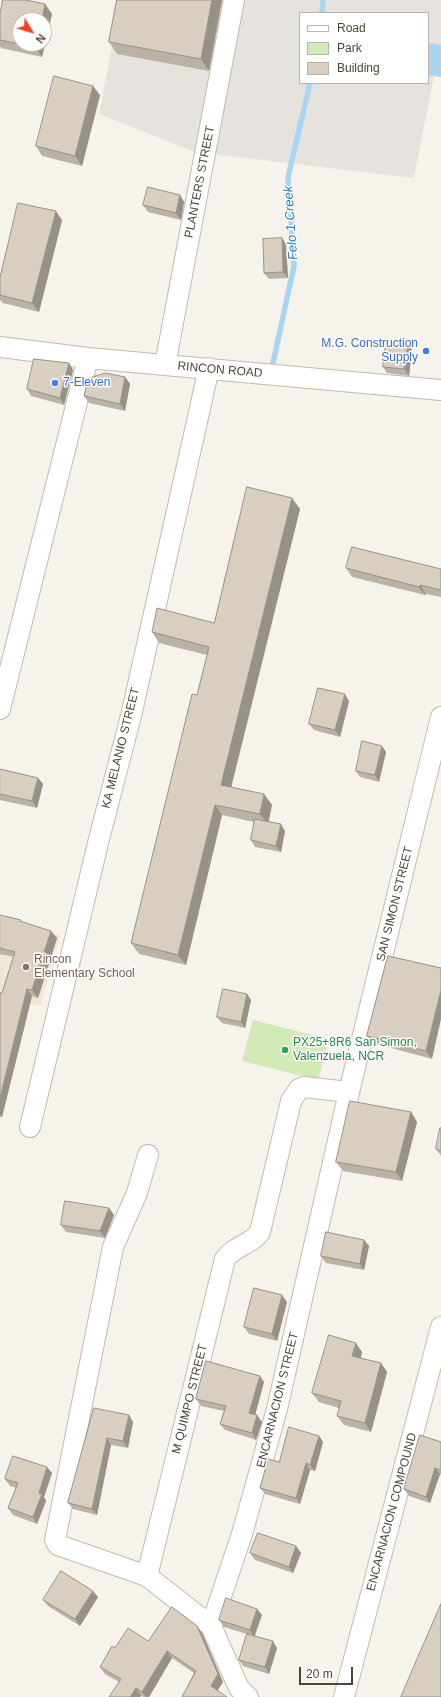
<!DOCTYPE html>
<style>
body{margin:0}
#map{position:relative;width:441px;height:1697px;overflow:hidden;background:#f6f3ec;font-family:Arial,sans-serif}
canvas{display:block}
.legend{position:absolute;left:299px;top:12px;width:130px;height:72px;box-sizing:border-box;background:#fff;border:1px solid #b7b4b0;margin:0;padding:5px 7px;list-style:none;font-size:12px;color:#4b4439}
.legend li{display:flex;align-items:center;gap:8px;height:20px}
.legend b{width:20px;border:1px solid #b7b4b0}
.north{position:absolute;left:12px;top:12px;width:40px;height:40px;box-sizing:border-box;background:#fff;border:1px solid #b7b4b0;border-radius:50%;rotate:128deg;font-size:11px;font-weight:700;line-height:16px;text-align:center;color:#4b4439}
.north::after{content:'';display:block;margin:auto;width:14px;height:18px;background:#fc3f1d;clip-path:polygon(50% 0,100% 100%,50% 72%,0 100%)}
.scale{position:absolute;left:299px;top:1667px;width:54px;height:18px;box-sizing:border-box;border:2px solid #4b4439;border-top:0;padding-left:5px;font-size:12px;line-height:14px;white-space:nowrap;color:#4b4439;-webkit-text-stroke:3px #fff;paint-order:stroke}
</style>
<div id="map">
<canvas width="441" height="1697"></canvas>
<ul class="legend">
<li><b style="height:5px;background:#fff"></b>Road</li>
<li><b style="height:11px;background:#d2eab5"></b>Park</li>
<li><b style="height:11px;background:#d8cfc1"></b>Building</li>
</ul>
<div class="north">N</div>
<div class="scale">20 m</div>
</div>
<script>
const c = document.querySelector('canvas').getContext('2d');
c.lineJoin = 'round';
function fillPath(path, color) {
  c.fillStyle = color;
  c.fill(path, 'evenodd');
}
function strokePath(path, color, width, dash) {
  c.strokeStyle = color;
  c.lineWidth = width;
  c.lineCap = dash ? 'butt' : 'round';
  c.setLineDash(dash || []);
  c.stroke(path);
}
function drawText(font, color, halo, rows, align = 'center') {
  c.font = font + ' Arial,sans-serif';
  c.lineWidth = 3;
  c.setLineDash([]);
  c.textBaseline = 'middle';
  c.strokeStyle = halo;
  c.fillStyle = color;
  for (const [text, x, y, turn = 0] of rows) {
    c.save();
    c.translate(x, y);
    c.rotate((+turn || 0) * Math.PI / 180);
    c.textAlign = isNaN(turn) ? turn : align;
    if (halo) c.strokeText(text, 0, 0);
    c.fillText(text, 0, 0);
    c.restore();
  }
}
const industrial = new Path2D(`
 M121,0H441V61H437L414,178L195,152L99,114ZM300,13H428V83H300Z`);
const education = new Path2D(`
 M0,919L60,935L40,1006L0,998Z`);
const green = new Path2D(`
 M253,1020L329,1039L318,1080L242,1061Z`);
const stream = new Path2D(`
 M322,13L323,0
 M273,363L294,266L288,177L310,83`);
const river = new Path2D(`
 M428,59L441,61`);
const minor = new Path2D(`
 M0,347L88,358L441,390
 M165,365L234,0
 M0,709L88,358
 M30,1127L99,839L131,716L209,368
 M148,1155L137,1193L113,1247L55,1540L58,1545L147,1576L211,1626
 M147,1576L225,1259C234,1246 251,1245 260,1232L291,1101L299,1089L304,1087L349,1092
 M248,1697L239,1688L211,1626L242,1534L277,1409L349,1092L441,717
 M344,1697L441,1327`);
const wall = new Path2D(`
 M117,0H222L209,71L117,54L109,42Z
 M45,4L52,14L42,57L1,48L0,46V14Z
 M100,95L82,166L42,156L36,146Z
 M180,195L184,202L181,220L148,212L143,205Z
 M62,220L39,312L3,303L0,300V278Z
 M282,238L286,244L288,278L269,279L264,273Z
 M412,350L409,376L387,373L383,367Z
 M69,363L73,370L64,405L31,396L27,389Z
 M125,377L130,384L125,411L89,403L84,396Z
 M300,509L231,787L272,805L268,822L285,831L281,852L255,847L251,840L254,822L222,815L186,965L139,954L131,943L197,695L207,655L159,643L152,632L214,623Z
 M346,568L441,569V597L426,594L425,595L352,577Z
 M349,701L340,737L314,730L309,724Z
 M386,752L379,782L360,777L356,771Z
 M0,769L38,778L43,784L37,808L0,800Z
 M0,915L51,931L57,938L38,998L32,996L2,1117H0V993H2L14,957L0,954Z
 M388,956L432,1059L373,1043L367,1036Z
 M247,994L251,1000L245,1028L222,1023L217,1017Z
 M411,1112L417,1122L402,1181L343,1171L336,1162Z
 M441,1128V1156L436,1149Z
 M109,1208L114,1215L105,1238L66,1232L61,1225Z
 M364,1240L369,1246L364,1270L326,1263L321,1256Z
 M287,1302L277,1341L249,1334L244,1327Z
 M362,1352L361,1358L381,1363L387,1372L371,1432L344,1425L337,1416L339,1408L319,1402L312,1393Z
 M264,1382L255,1415L262,1422L256,1440L225,1430L220,1424L224,1411L201,1406L196,1399Z
 M94,1408L133,1422L128,1448L111,1445L97,1515L73,1509L68,1503Z
 M319,1436L323,1442L315,1471L310,1470L300,1504L265,1494L260,1488L279,1462Z
 M441,1442V1475L440,1474L430,1503L409,1496L404,1489Z
 M52,1473L44,1497L46,1501L37,1524L13,1515L8,1508L16,1488L10,1486L5,1479Z
 M296,1546L301,1553L293,1573L255,1560L250,1553Z
 M98,1597L80,1626L48,1606L43,1600Z
 M257,1609L262,1615L255,1636L277,1648L269,1674L243,1666L239,1660L247,1634L224,1627L219,1620Z
 M197,1626L202,1633L223,1682L217,1690L182,1697L194,1673L172,1658L149,1697H144L141,1696L140,1697H109L119,1682L105,1674L100,1667L115,1648L148,1641Z`);
const shadedWall = new Path2D(`
 M212,0H222L209,71L201,59Z
 M45,4L52,14L42,57L35,47L36,44H44V20H42Z
 M93,86L100,95L82,166L75,156Z
 M180,195L184,202L181,220L176,213Z
 M56,211L62,220L39,312L32,303Z
 M282,238L286,244L288,278L283,272Z
 M408,344L412,350L409,376L404,369Z
 M69,363L73,370L64,405L60,398Z
 M125,377L130,384L125,411L120,404Z
 M292,498L300,509L229,796L221,785Z
 M420,585L426,594L425,595L419,587Z
 M345,694L349,701L340,737L335,730Z
 M382,746L386,752L379,782L375,775Z
 M38,778L43,784L37,808L32,801Z
 M264,794L272,805L268,825L260,814Z
 M215,805L222,815L186,965L178,955Z
 M281,824L285,831L281,852L276,846Z
 M51,931L57,938L38,998L32,990Z
 M27,989L32,996L2,1117L0,1114V1098Z
 M441,990V1019L432,1059L426,1051Z
 M247,994L251,1000L245,1028L241,1022Z
 M411,1112L417,1122L402,1181L396,1172Z
 M109,1208L114,1215L105,1238L100,1231Z
 M364,1240L369,1246L364,1270L360,1264Z
 M282,1295L287,1302L277,1341L272,1334Z
 M356,1343L362,1352L359,1365L352,1356Z
 M381,1363L387,1372L371,1432L365,1423Z
 M260,1376L264,1382L254,1419L249,1413Z
 M129,1415L133,1422L128,1448L123,1441Z
 M257,1415L262,1422L256,1440L252,1433Z
 M319,1436L323,1442L315,1471L310,1465Z
 M107,1438L111,1445L97,1515L92,1509Z
 M306,1463L310,1470L300,1504L296,1498Z
 M47,1467L52,1473L44,1497L46,1501L37,1524L33,1517L39,1493Z
 M435,1468L440,1474L430,1503L426,1497Z
 M296,1546L301,1553L293,1573L289,1567Z
 M93,1591L98,1597L80,1626L75,1619Z
 M257,1609L262,1615L254,1636L250,1630Z
 M197,1626L202,1633L223,1682L216,1693L211,1686Z
 M273,1641L277,1648L269,1674L265,1667Z
 M167,1651L172,1658L149,1697H146L142,1692Z
 M136,1688L141,1696L140,1697H130Z`);
const building = new Path2D(`
 M3,0H26L45,4L42,20H20V44L0,40V14Z
 M117,0H212L201,59L109,42Z
 M20,44H36L35,47Z
 M54,76L93,86L75,156L36,146Z
 M148,187L180,195L176,213L143,205Z
 M18,203L56,211L32,303L0,295V278Z
 M282,238L283,272L264,273L263,239Z
 M386,341L408,344L404,369L383,367Z
 M34,359L69,363L60,398L27,389Z
 M105,373L125,377L120,404L84,396L88,379Z
 M247,487L292,498L221,785L264,794L260,814L215,805L178,955L131,943L192,694L197,695L209,647L152,632L157,608L214,623Z
 M352,547L441,569V590L420,585L419,587L346,568Z
 M318,688L345,694L335,730L309,724Z
 M362,741L382,746L375,775L356,771Z
 M0,769L38,778L32,801L0,794Z
 M255,819L281,824L276,846L251,840Z
 M0,915L21,920L20,921L51,931L32,990L27,989L0,1098V993H2L15,952L0,948Z
 M388,956L441,968V990L426,1051L367,1036Z
 M223,989L247,994L241,1022L217,1017Z
 M350,1101L411,1112L396,1172L336,1162Z
 M440,1128H441V1151L436,1149Z
 M65,1201L109,1208L100,1231L61,1225Z
 M326,1232L364,1240L360,1264L321,1256Z
 M254,1288L282,1295L272,1334L244,1327Z
 M329,1335L356,1343L352,1356L381,1363L365,1423L337,1416L341,1401L312,1393Z
 M206,1361L260,1376L249,1413L257,1415L252,1433L220,1424L226,1406L196,1399Z
 M94,1408L129,1415L123,1441L107,1438L92,1509L68,1503Z
 M289,1427L319,1436L310,1465L306,1463L296,1498L260,1488L268,1459L279,1462Z
 M420,1435L441,1442V1470L435,1468L426,1497L404,1489Z
 M13,1456L47,1467L39,1493L42,1494L33,1517L8,1508L18,1483L5,1479Z
 M258,1533L296,1546L289,1567L250,1553Z
 M61,1571L93,1591L75,1619L43,1600Z
 M226,1598L257,1609L250,1630L219,1620Z
 M441,1604V1697H401Z
 M172,1607L197,1626L218,1674L211,1686L227,1697H182L196,1671L167,1651L142,1692L136,1688L130,1697H109L121,1679L100,1667L112,1646L115,1648L128,1628L148,1641Z
 M247,1634L273,1641L265,1667L239,1660Z`);
const markers = [
 [426,351,4,"#3f7fe0"],
 [55,383,4,"#3f7fe0"],
 [26,967,4,"#8d6e63"],
 [285,1050,4,"#2e9e5b"]
];
const streetNames = [
 ["PLANTERS STREET",200,182,-79],
 ["RINCON ROAD",220,370,5],
 ["KA MELANIO STREET",121,748,-76],
 ["SAN SIMON STREET",395,904,-76],
 ["M QUIMPO STREET",190,1399,-76],
 ["ENCARNACION STREET",278,1400,-76],
 ["ENCARNACION COMPOUND",392,1512,-75]
];
const shopNames = [
 ["M.G. Construction",418,344],
 ["Supply",418,358],
 ["7-Eleven",63,383,"left"]
];
const educationNames = [
 ["Rincon",34,960],
 ["Elementary School",34,974]
];
const leisureNames = [
 ["PX25+8R6 San Simon,",293,1043],
 ["Valenzuela, NCR",293,1057]
];
const waterNames = [
 ["Felo 1 Creek",291,223,-94]
];
fillPath(industrial, '#e6e2dd');
fillPath(education, '#efe8d6');
fillPath(green, '#d2eab5');
strokePath(stream, '#a9d4f2', 5.5);
strokePath(river, '#a9d4f2', 32);
strokePath(minor, '#c2bbae', 22);
strokePath(minor, '#fff', 20);
fillPath(wall, '#bab2a6');
fillPath(shadedWall, '#979187');
fillPath(building, '#d8cfc1');
strokePath(building, '#979187', 1);
for (const [x, y, r, color] of markers) {
  const dot = new Path2D();
  dot.arc(x, y, r, 0, 2 * Math.PI);
  c.fillStyle = color;
  c.fill(dot);
  strokePath(dot, '#fff', 1.5);
}
drawText('12px', '#4b4439', '#fff', streetNames);
drawText('12px', '#366cbe', '#fff', shopNames, 'right');
drawText('12px', '#785e54', '#fff', educationNames, 'left');
drawText('12px', '#27864d', '#fff', leisureNames, 'left');
drawText('italic 13px', '#2e7ab2', '#fff', waterNames);
</script>
